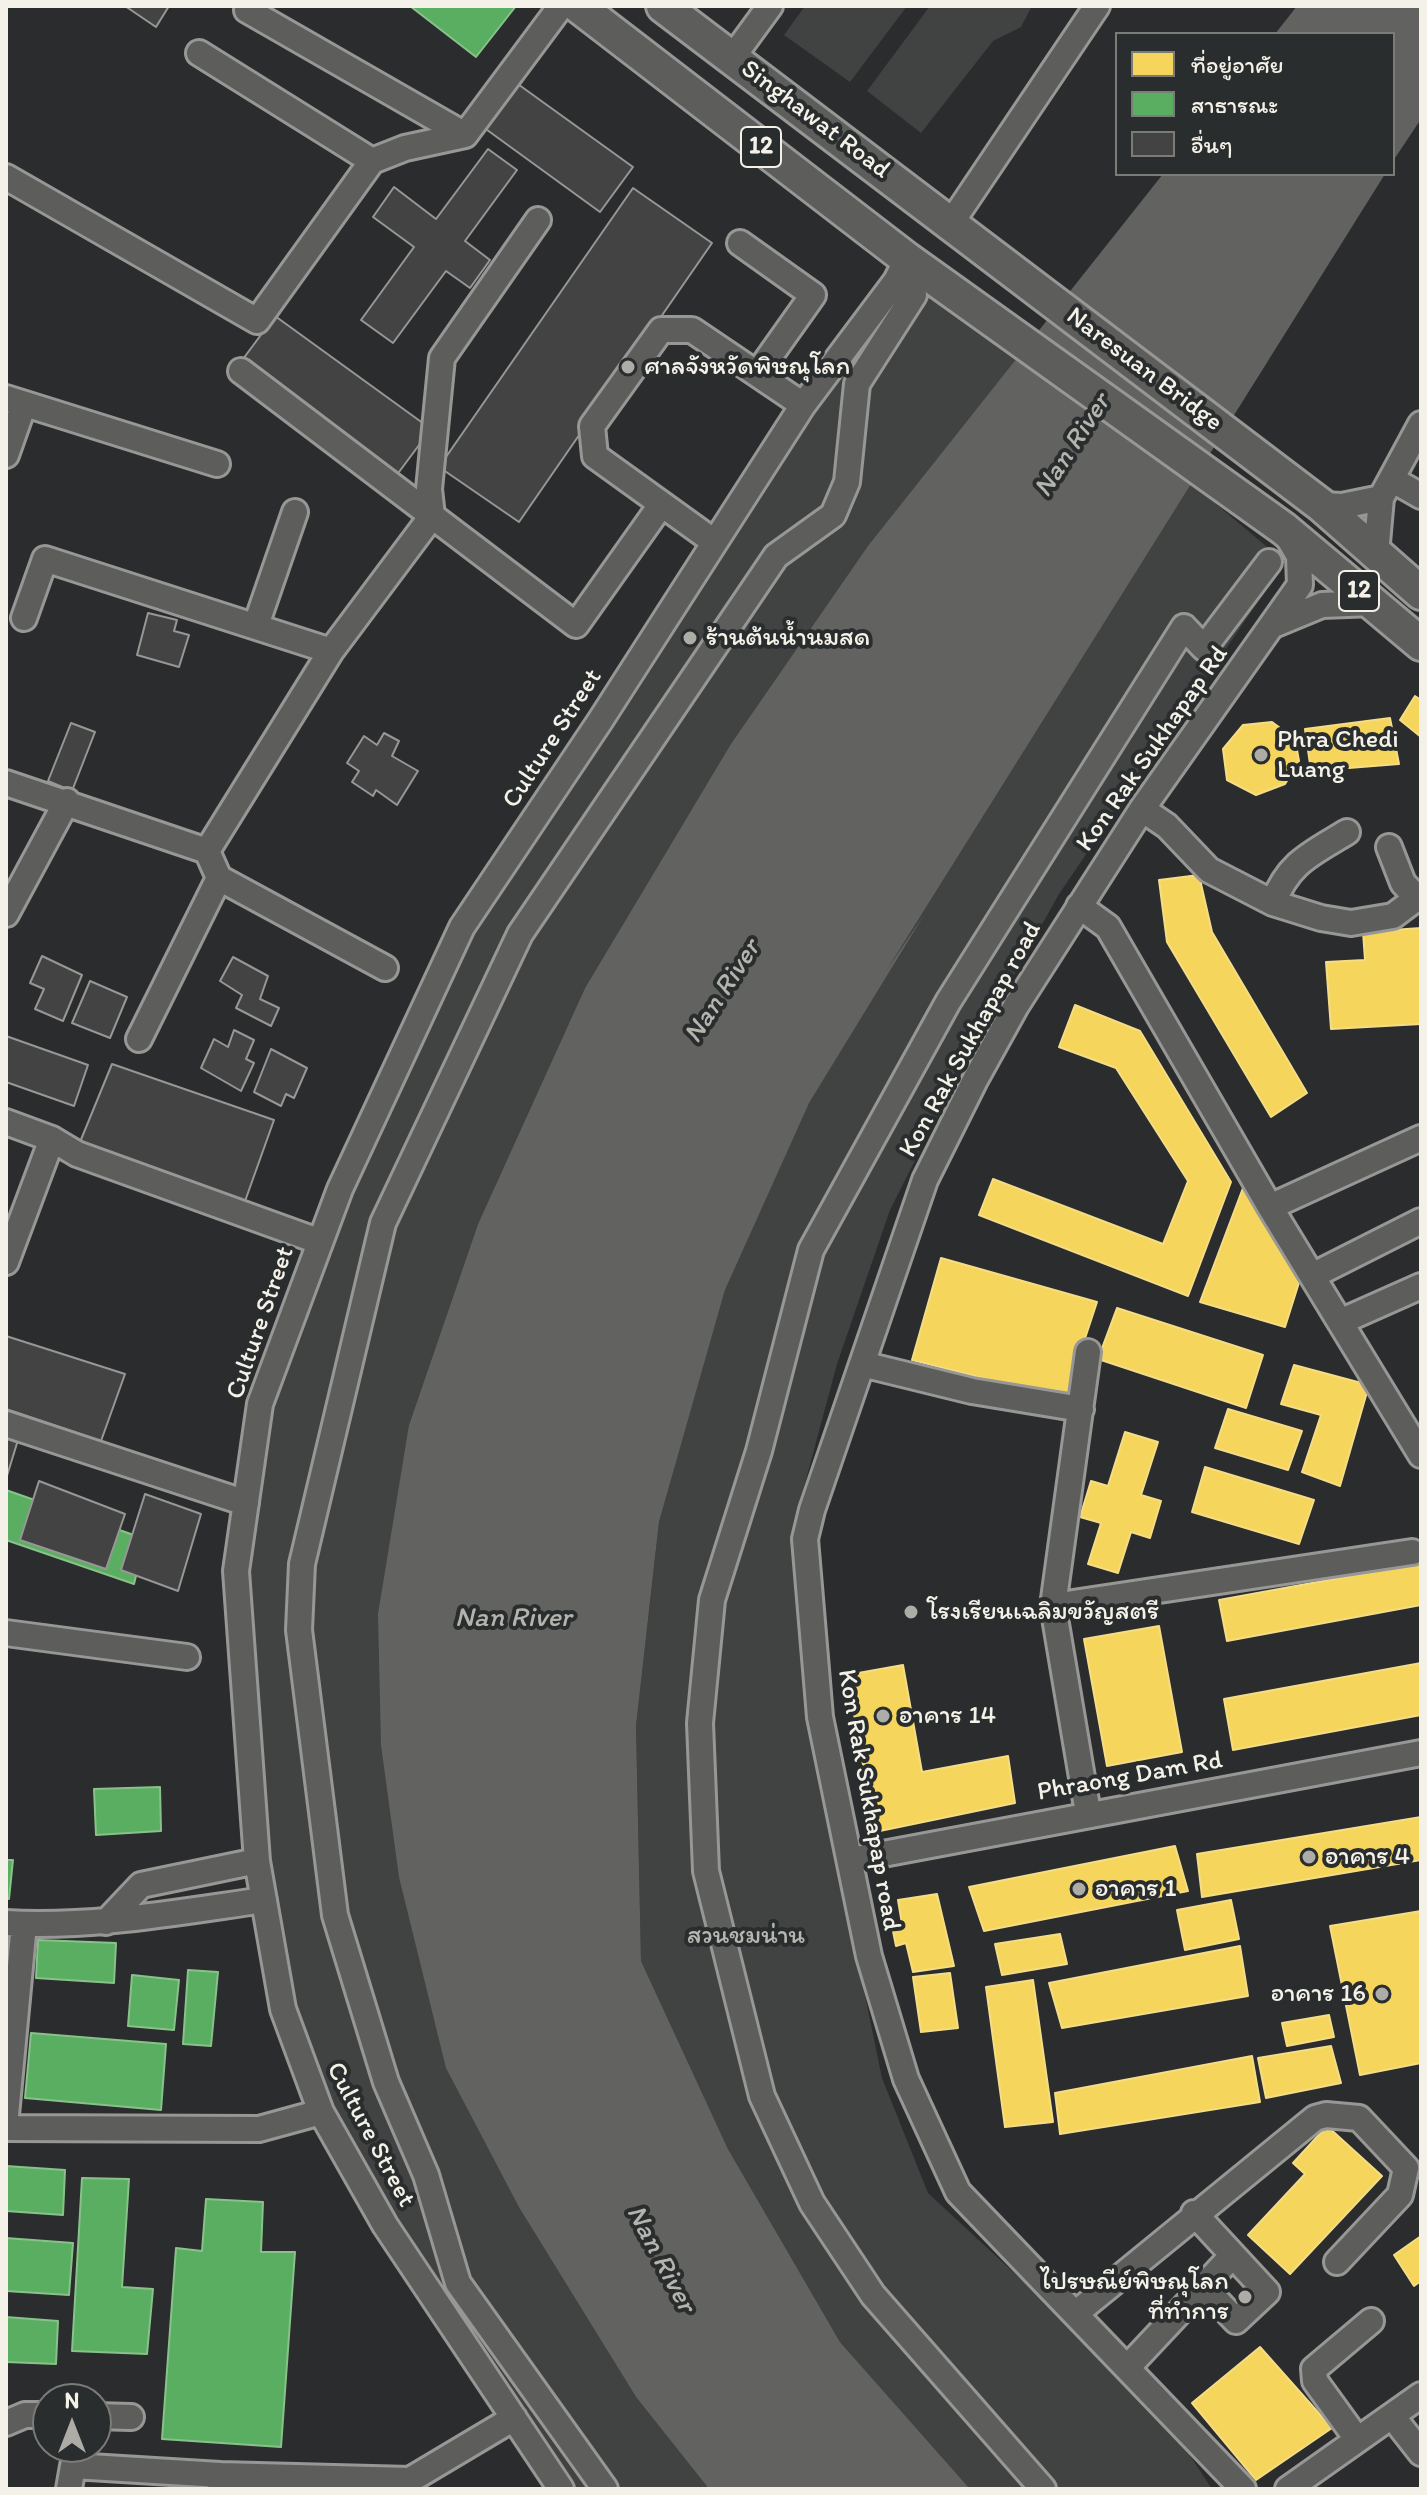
<!DOCTYPE html>
<meta charset="utf-8">
<style>
body{margin:0}
#map{position:relative;width:1427px;height:2495px;overflow:hidden;background:#2b2c2d;font-family:Itim,"Playpen Sans Thai",sans-serif}
canvas{display:block}
.frame{position:absolute;inset:0;border:8px solid #f4f1e8;pointer-events:none}
.legend{position:absolute;left:1115px;top:32px;width:280px;height:144px;box-sizing:border-box;background:#2a2d2e;border:2px solid #7b7b78;margin:0;padding:10px 14px;list-style:none;font-size:24px;color:#f4f1e8}
.legend li{display:flex;align-items:center;gap:16px;height:40px}
.legend b{width:40px;border:2px solid #7b7b78}
.north{position:absolute;left:32px;top:2383px;width:80px;height:80px;box-sizing:border-box;background:#2a2d2e;border:2px solid #7b7b78;border-radius:50%;rotate:0deg;font-size:22px;font-weight:700;line-height:32px;text-align:center;color:#f4f1e8}
.north::after{content:'';display:block;margin:auto;width:28px;height:36px;background:#aeaca7;clip-path:polygon(50% 0,100% 100%,50% 72%,0 100%)}
</style>
<div id="map">
<canvas width="1427" height="2495"></canvas>
<div class="frame"></div>
<ul class="legend">
<li><b style="height:22px;background:#f6d55c"></b>ที่อยู่อาศัย</li>
<li><b style="height:22px;background:#5aae61"></b>สาธารณะ</li>
<li><b style="height:22px;background:#434344"></b>อื่นๆ</li>
</ul>
<div class="north">N</div>
</div>
<script>
const c = document.querySelector('canvas').getContext('2d');
c.lineJoin = 'round';
function fillPath(path, color) {
  c.fillStyle = color;
  c.fill(path, 'evenodd');
}
function strokePath(path, color, width, dash) {
  c.strokeStyle = color;
  c.lineWidth = width;
  c.lineCap = dash ? 'butt' : 'round';
  c.setLineDash(dash || []);
  c.stroke(path);
}
function drawText(font, color, halo, rows, align = 'center') {
  c.font = font + ' Itim,"Playpen Sans Thai",sans-serif';
  c.lineWidth = 8;
  c.setLineDash([]);
  c.textBaseline = 'middle';
  c.strokeStyle = halo;
  c.fillStyle = color;
  for (const [text, x, y, turn = 0] of rows) {
    c.save();
    c.translate(x, y);
    c.rotate((+turn || 0) * Math.PI / 180);
    c.textAlign = isNaN(turn) ? turn : align;
    if (halo) c.strokeText(text, 0, 0);
    c.fillText(text, 0, 0);
    c.restore();
  }
}
const green = new Path2D(`
 M805,6H907L850,82L784,35Z
 M930,6H1032L1021,27L993,41L921,133L867,91Z
 M911,276L1017,359L693,808L585,988L478,1224L409,1425L520,2209L636,2397L709,2489H561L385,2225L283,2009L236,1571L265,1390L462,927L600,721Z
 M1178,472L1285,562L1059,894L956,1079L890,1210L837,1364L793,1528L822,1771L851,1927L882,2078L928,2193L1124,2375L1177,2436L1212,2489H970L840,2342L728,2149L641,1961L636,1726L659,1522L725,1290L821,1074Z`);
const water = new Path2D(`
 M1297,6H1421V119L1393,161V34H1275Z
 M1163,174H1385L886,971L924,915L809,1103L725,1290L659,1522L636,1726L641,1961L728,2149L840,2342L970,2489H709L636,2397L520,2209L446,2068L399,1877L381,1745L378,1614L409,1425L478,1224L585,988L731,744L868,546Z`);
const homes = new Path2D(`
 M1415,696L1421,700V737L1400,720Z
 M1390,718L1399,764L1311,771L1305,729Z
 M1272,722L1295,739L1299,761L1285,784L1256,795L1227,780L1223,749L1243,725Z
 M1199,875L1212,932L1307,1093L1271,1117L1167,942L1159,880Z
 M1421,928V1024L1331,1029L1326,962L1365,960L1363,932Z
 M1075,1005L1140,1031L1231,1182L1188,1296L979,1215L993,1179L1163,1244L1188,1181L1116,1068L1059,1047Z
 M1246,1180L1302,1273L1285,1327L1200,1302Z
 M941,1258L1097,1302L1065,1399L912,1360Z
 M1117,1308L1263,1355L1246,1408L1098,1359Z
 M1294,1365L1369,1385L1340,1486L1302,1472L1321,1415L1281,1404Z
 M1228,1409L1302,1431L1288,1470L1215,1448Z
 M1125,1432L1158,1442L1141,1495L1161,1501L1150,1538L1131,1532L1118,1573L1088,1564L1101,1523L1080,1517L1091,1481L1108,1486Z
 M1205,1467L1314,1500L1299,1544L1192,1512Z
 M1421,1563V1605L1227,1641L1219,1600Z
 M1159,1626L1182,1752L1107,1766L1084,1639Z
 M1421,1663V1715L1233,1750L1224,1699Z
 M903,1665L922,1772L1008,1756L1015,1803L875,1832L847,1675Z
 M1421,1817V1860L1202,1897L1197,1854Z
 M1175,1846L1188,1891L984,1931L969,1887Z
 M937,1894L954,1966L913,1972L906,1943L896,1946L892,1926L902,1924L898,1900Z
 M1231,1900L1239,1939L1185,1950L1177,1910Z
 M1421,1911V2063L1360,2075L1330,1926Z
 M1060,1934L1067,1964L1002,1975L995,1944Z
 M1240,1946L1248,1996L1062,2028L1049,1983Z
 M950,1973L958,2028L921,2032L913,1977Z
 M1033,1980L1053,2122L1005,2127L986,1987Z
 M1329,2015L1334,2037L1287,2046L1282,2023Z
 M1331,2046L1341,2083L1266,2098L1258,2058Z
 M1252,2056L1260,2102L1060,2134L1055,2093Z
 M1327,2126L1382,2176L1290,2274L1248,2235L1305,2174L1293,2163Z
 M1421,2236V2281L1414,2286L1394,2255Z
 M1260,2347L1332,2428L1256,2480L1192,2403Z`);
const public = new Path2D(`
 M410,6H516L476,57Z
 M6,1490L145,1539L134,1584L6,1540Z
 M160,1787L161,1831L96,1835L94,1789Z
 M6,1860H13L9,1899H6Z
 M38,1940L116,1943L114,1983L36,1978Z
 M188,1970L218,1972L211,2046L183,2044Z
 M132,1975L179,1980L174,2030L128,2026Z
 M31,2033L166,2044L161,2110L25,2098Z
 M6,2166L65,2170L63,2215L6,2211Z
 M82,2178L129,2179L122,2287L153,2289L147,2354L72,2351Z
 M206,2199L263,2202L261,2252H295L281,2447L162,2439L176,2248L202,2251Z
 M6,2238L73,2243L69,2295L6,2291Z
 M6,2317L58,2321L56,2364L6,2362Z`);
const building = new Path2D(`
 M125,6H169L156,27Z
 M515,82L633,167L600,212L483,127Z
 M488,149L517,170L465,241L490,260L470,288L446,271L393,343L361,320L414,247L373,217L394,187L436,219Z
 M633,188L712,243L519,522L439,467Z
 M275,316L431,429L396,476L240,363Z
 M148,613L177,620L174,631L189,635L179,667L137,655Z
 M71,723L95,732L72,791L48,781Z
 M384,733L399,741L392,756L418,771L397,805L376,790L373,796L352,782L359,771L347,763L364,736L377,745Z
 M42,956L82,975L63,1021L35,1009L44,989L30,983Z
 M233,957L268,976L260,999L279,1008L271,1026L236,1008L242,995L220,981Z
 M90,981L127,997L110,1038L72,1023Z
 M234,1030L254,1040L246,1059L254,1063L241,1091L201,1068L214,1039L228,1047Z
 M6,1036L88,1065L74,1106L6,1082Z
 M271,1049L307,1068L294,1098L286,1094L281,1106L254,1092Z
 M112,1064L274,1120L244,1204L80,1142Z
 M6,1336L125,1374L101,1441L6,1409Z
 M6,1436L18,1440L6,1479Z
 M39,1481L125,1514L106,1569L20,1540Z
 M145,1494L201,1514L178,1591L121,1570Z`);
const minor = new Path2D(`
 M247,10L465,135
 M199,53L372,161
 M732,58L770,6
 M6,177L257,321L372,161L405,148L465,135L561,6
 M951,223L1097,6
 M740,243L813,295L757,374
 M241,371L576,625L661,505
 M6,398L217,464
 M6,455L24,404
 M1393,480L1421,496
 M1381,498L1421,424
 M1321,505L1342,506L1381,498L1376,554
 M713,541L595,456L592,426L661,330H692L803,405
 M24,618L45,559L331,651
 M1276,624L1322,605L1373,603
 M256,625L295,512
 M6,783L207,851L219,878L385,968
 M1142,809L1167,826L1209,870L1273,903L1321,918L1351,923L1393,916L1421,895
 M1389,847L1403,883L1417,898
 M207,851L331,651L432,516L429,489L442,358L538,220
 M1273,903C1289,862 1311,854 1347,832
 M1079,906L1108,927L1270,1207L1421,1455
 M6,914L67,801
 M139,1039L219,878
 M6,1122L52,1139L77,1154L318,1241
 M1270,1207L1421,1138
 M6,1262L52,1139
 M1312,1276L1421,1221
 M1340,1322L1421,1286
 M1088,1352L1053,1606L1088,1813
 M862,1364L972,1391L1081,1409
 M6,1424L246,1503
 M1053,1606L1412,1552
 M6,1633L187,1657
 M851,1860L1421,1753
 M106,1922L141,1885L257,1861
 M6,1923C93,1928 178,1912 264,1900
 M6,2115L24,1924
 M6,2128L259,2129L321,2112
 M1194,2213L1267,2292L1236,2321L1205,2288
 M1075,2314L1315,2118L1326,2115L1359,2118L1406,2168L1400,2195L1337,2262
 M1127,2368L1232,2256
 M96,2416L131,2417
 M1392,2416L1421,2453
 M6,2423L25,2415H48
 M1357,2439L1315,2381L1314,2369L1371,2321
 M69,2489L73,2466L220,2475
 M220,2489V2475L410,2480L514,2418
 M561,2489L385,2225L321,2112L283,2009L257,1861L236,1571L260,1404L340,1189L462,927L600,721L803,405L896,281L907,259
 M605,2489L458,2283L426,2175L386,2082L335,1915L299,1630L302,1564L383,1223L520,934L776,556L833,515L847,482L857,384L914,295L896,281
 M1043,2489L873,2295L812,2203L762,2096L706,1871L700,1723L712,1600L759,1451L811,1250L948,1002L1184,627L1204,648L1269,562
 M1243,2489L958,2192L906,2079L869,1956L820,1717L805,1539L812,1510L925,1180L975,1080L1016,1006L1142,809L1300,585L1299,556L1288,537
 M1288,2489L1421,2395`);
const major = new Path2D(`
 M578,6L907,259L1284,529L1421,644
 M663,6L1321,505L1421,593`);
const markers = [
 [628,367,8,"#aeaca7"],
 [690,638,8,"#aeaca7"],
 [1261,755,8,"#aeaca7"],
 [911,1612,8,"#aeaca7"],
 [883,1716,8,"#aeaca7"],
 [1309,1857,8,"#aeaca7"],
 [1079,1889,8,"#aeaca7"],
 [1382,1994,8,"#aeaca7"],
 [1245,2297,8,"#aeaca7"]
];
const shields = [
 [761,147,40],
 [1359,591,40]
];
const shieldNames = [
 ["12",761,147],
 ["12",1359,591]
];
const streetNames = [
 ["Singhawat Road",815,120,37],
 ["Naresuan Bridge",1144,370,37],
 ["Culture Street",553,739,-57],
 ["Kon Rak Sukhapap Rd",1153,749,-55],
 ["Kon Rak Sukhapap road",971,1040,-61],
 ["Culture Street",261,1323,-71],
 ["Phraong Dam Rd",1130,1777,-10],
 ["Kon Rak Sukhapap road",868,1800,80],
 ["Culture Street",370,2135,62]
];
const poiNames = [
 ["ศาลจังหวัดพิษณุโลก",644,367],
 ["ร้านต้นน้ำนมสด",706,638],
 ["Phra Chedi",1277,740],
 ["Luang",1277,770],
 ["โรงเรียนเฉลิมขวัญสตรี",927,1612],
 ["อาคาร 14",899,1716],
 ["อาคาร 4",1325,1857],
 ["อาคาร 1",1095,1889],
 ["อาคาร 16",1366,1994,"right"],
 ["ไปรษณีย์พิษณุโลก",1229,2282,"right"],
 ["ที่ทำการ",1229,2312,"right"]
];
const parkNames = [
 ["สวนชมน่าน",746,1936]
];
const waterNames = [
 ["Nan River",1073,446,-57],
 ["Nan River",723,992,-57],
 ["Nan River",513,1619],
 ["Nan River",660,2259,62]
];
fillPath(green, '#414242');
fillPath(water, '#626361');
fillPath(homes, '#f6d55c');
strokePath(homes, '#f5dd86', 2);
fillPath(public, '#5aae61');
strokePath(public, '#88c28a', 2);
fillPath(building, '#434344');
strokePath(building, '#979796', 2);
strokePath(minor, '#979796', 30);
strokePath(major, '#979796', 38);
strokePath(minor, '#5d5d5c', 24);
strokePath(major, '#5d5d5c', 32);
for (const [x, y, r, color] of markers) {
  const dot = new Path2D();
  dot.arc(x, y, r, 0, 2 * Math.PI);
  c.fillStyle = color;
  c.fill(dot);
  strokePath(dot, '#2a2d2e', 3);
}
for (const [x, y, w] of shields) {
  const box = new Path2D();
  box.roundRect(x - w / 2, y - 20, w, 40, 6);
  c.fillStyle = '#2a2d2e';
  c.fill(box);
  strokePath(box, '#f4f1e8', 2);
}
drawText('bold 24px', '#f4f1e8', null, shieldNames);
drawText('26px', '#f4f1e8', '#2a2d2e', streetNames);
drawText('26px', '#f4f1e8', '#2a2d2e', poiNames, 'left');
drawText('26px', '#b6b5af', '#2a2d2e', parkNames);
drawText('italic 28px', '#b5b3ae', '#2a2d2e', waterNames);
</script>
